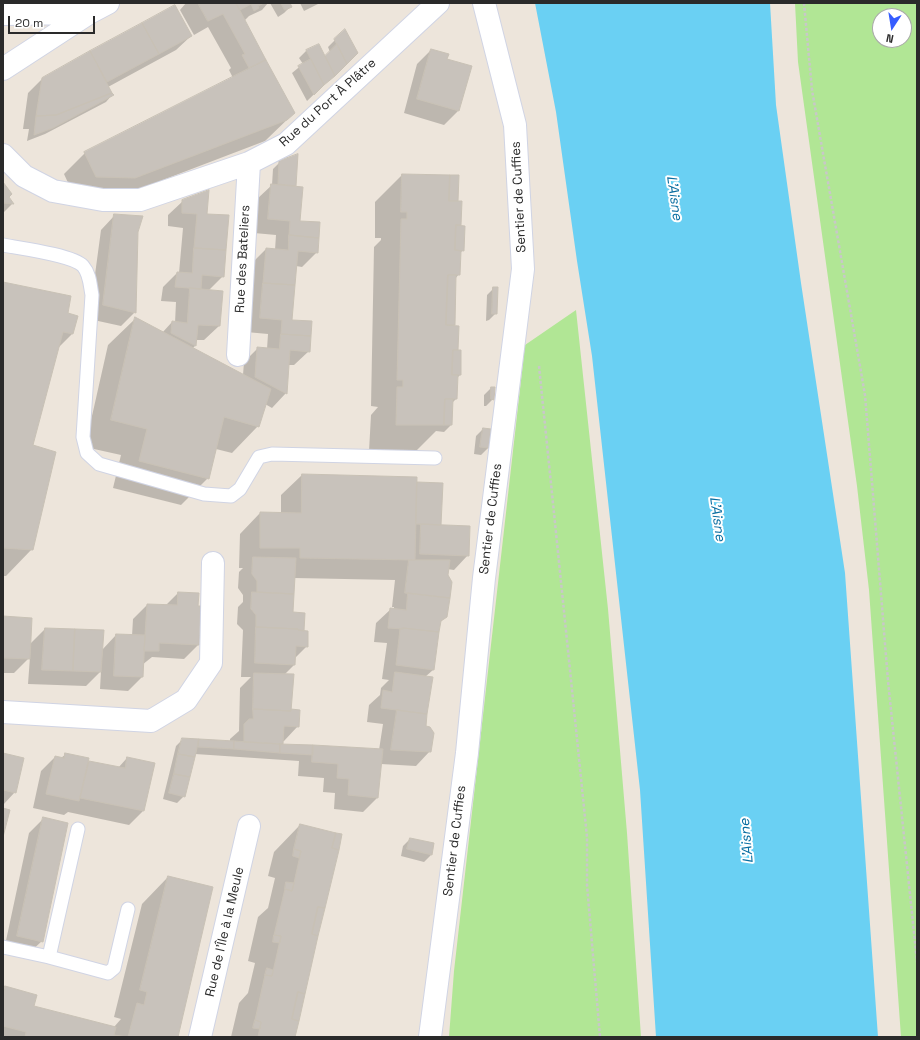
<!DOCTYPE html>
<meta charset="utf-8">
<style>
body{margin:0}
#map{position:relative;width:920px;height:1040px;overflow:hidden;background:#ede5db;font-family:"Space Grotesk",sans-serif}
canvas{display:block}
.frame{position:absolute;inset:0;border:4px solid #2a2a2a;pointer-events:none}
.north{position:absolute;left:872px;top:8px;width:40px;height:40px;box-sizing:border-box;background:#fff;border:1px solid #aaa;border-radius:50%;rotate:192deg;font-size:11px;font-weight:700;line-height:16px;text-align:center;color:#2a2a2a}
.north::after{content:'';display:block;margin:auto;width:14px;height:18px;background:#365dff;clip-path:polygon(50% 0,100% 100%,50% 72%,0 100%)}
.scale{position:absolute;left:8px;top:16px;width:87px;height:18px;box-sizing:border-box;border:2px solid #2a2a2a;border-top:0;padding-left:5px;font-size:12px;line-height:14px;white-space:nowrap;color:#2a2a2a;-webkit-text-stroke:3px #fff;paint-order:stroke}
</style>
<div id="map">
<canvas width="920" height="1040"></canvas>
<div class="frame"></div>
<div class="north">N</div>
<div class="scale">20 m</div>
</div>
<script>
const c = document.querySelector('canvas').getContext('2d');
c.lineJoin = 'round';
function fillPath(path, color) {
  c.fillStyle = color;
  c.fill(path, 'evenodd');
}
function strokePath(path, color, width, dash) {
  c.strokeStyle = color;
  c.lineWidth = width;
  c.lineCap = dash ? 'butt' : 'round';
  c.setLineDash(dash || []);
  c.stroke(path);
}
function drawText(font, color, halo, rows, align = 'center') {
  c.font = font + ' "Space Grotesk",sans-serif';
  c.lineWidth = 4;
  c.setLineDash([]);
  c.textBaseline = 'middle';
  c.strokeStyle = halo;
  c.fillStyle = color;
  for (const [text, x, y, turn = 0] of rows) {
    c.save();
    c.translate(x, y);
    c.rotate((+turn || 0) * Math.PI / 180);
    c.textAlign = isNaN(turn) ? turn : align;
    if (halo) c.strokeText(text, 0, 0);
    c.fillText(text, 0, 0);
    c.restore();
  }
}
const green = new Path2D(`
 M795,3H917V1037H901L869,590L857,486L798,62ZM880,16H904V40H880Z
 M576,310L608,609L627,833L641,1037H449L454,971L525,345Z`);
const water = new Path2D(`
 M535,3H770L776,105L801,283L845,573L878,1037H656L640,790L592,356L577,261L556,112Z`);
const shadow = new Path2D(`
 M186,3H268L262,10L249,16L244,21L294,113L265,141L113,199L75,198L64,174L85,153L233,78L229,70L231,68L208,27L194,35L180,10Z
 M270,3H289L291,6L284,13L278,17Z
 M300,3H320L304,11Z
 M175,6L191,36L176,50L108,87L112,95L106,102L45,134L27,141L29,129H23L28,93L43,78Z
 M335,40L357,53L307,101L292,73L303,64L299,58L306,51L318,45L324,57L330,52L328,47Z
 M431,50L446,60L458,111L444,125L404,113L417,64Z
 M280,162L296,186L294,187L299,222L317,252L302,267L296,266L291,320L309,351L294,365H288L286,393L272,408L265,404L258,426L232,453L216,449L208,478L181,505L113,488L121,455L85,447L108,345L135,319L162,333L172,322L175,323L176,302L161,301L163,287L177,273H179L183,228L168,226V215L183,201L206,215L223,276L208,291L222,292L219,326L204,340H196L195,346L192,349L243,375L244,362L258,348L267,349L268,334L246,332L252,263L266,249L275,250L276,235L254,233L257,199L272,185L273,169Z
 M402,175L457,200L463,250L460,253L459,274L455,279L454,325L452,326L457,349L460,375L457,378L456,399L452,403L451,425L444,432L436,431L416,451H369L371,415L378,407L371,406L374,247L381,240V238H375V202ZM457,232L456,255H454Z
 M3,184L8,197L12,204L3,213Z
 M115,215L137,232L135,312L121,326L89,319L101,230Z
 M3,283L66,314L72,334L57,349L32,446V549L6,576H3Z
 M494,288L496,313L489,320L486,321L487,295Z
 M491,388L493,399L486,406H484V395Z
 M483,429L488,448L481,455L474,454L476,436Z
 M302,475L416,478V484L417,483L440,526L468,555L454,570L447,569L446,616L440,622L433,670L425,677V727L430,751L416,766L381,764L377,798L363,812L334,809L335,793L323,792L324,778L298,776L299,761L195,754L184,796L177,803L163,799L176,746L183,739L230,742V739L239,731L240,688L251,677H241L243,630L237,624L238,607L243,602V595L238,588L239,572L243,568H239L240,534L260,513H281V495ZM294,578L395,580L392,607H394V610L391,609L376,623L374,642L387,643L382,679L389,680L381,688L380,695L369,705L367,722L383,724L379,750L282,745V741H284L298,726L290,710L284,675L294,665L295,658L307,646L303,631L292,613Z
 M178,593L198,594V645L184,659L152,657L142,665V677L128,691L100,689L101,671L86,686L28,684L30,657L14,673H3V618L29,645L45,629L102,650L116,635L132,636L133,619L147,605H166Z
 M3,754L15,792L3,805Z
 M66,754L88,762L118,768L127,758L143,811L129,825L68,812L64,815L33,808L41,771L55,757L61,758Z
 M43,819L42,941L27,955L4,950L29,833Z
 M300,825L341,835L294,1037H231L239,1003L248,993L255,963L248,961L258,917L268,908L275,878L268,876L274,852Z
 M410,839L431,855L424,862L401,856L403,846Z
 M168,877L177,1037H3V990L6,987L32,1007L114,1027L121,1019L114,1017L142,904Z`);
const building = new Path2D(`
 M198,3H236L266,60L249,68L242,55L245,54L223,14L208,21Z
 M236,3H264L258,6L259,8L254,11L251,4L240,10Z
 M281,3H290L292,7L285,10Z
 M175,5L192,36L159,54L142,23Z
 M142,23L159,54L107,82L90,51Z
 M345,29L358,53L347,64L334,39Z
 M319,44L335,76L324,85L306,50Z
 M337,44L347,64L335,76L325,56Z
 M431,49L449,54L447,59L472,66L459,111L417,99Z
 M90,51L112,93L56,115L36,116L42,78Z
 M311,59L324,85L314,95L298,66Z
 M266,60L295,113L287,120L135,178L96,177L84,152Z
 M112,93L114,95L53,128L34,135L36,116L56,115Z
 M298,154L296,186L278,184L279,161Z
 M402,174L450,175L449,201H462L461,225H456L455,250L461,251L460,275H448L446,325L459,326L458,350H453L452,375H458L457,399H445L444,425H396L397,387H403V380H397L401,219H407V212H401Z
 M450,175H459L458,201H449Z
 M3,182L12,194L9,197L14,204L3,203Z
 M271,184L303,187L300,221L320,222L319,238L289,235L290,221L268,219Z
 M209,190L207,214L229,215L226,250L194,248L197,214L182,213V200Z
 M114,214L143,216L138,232L136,313L103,305Z
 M456,225L465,226L464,251L455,250Z
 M289,235L319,238L318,253L298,251L295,285L263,283L266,248L288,250Z
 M194,248L226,250L224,277L202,275L201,289L175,287L177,272L192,273Z
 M448,275H456L455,325H446Z
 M3,282L71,296L68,313L78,316L73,334L63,332L33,445L56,452L33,550L3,548Z
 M263,283L295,285L292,320L312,321L311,336L281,334L282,320L260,318Z
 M493,287H498L497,314H492Z
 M190,288L223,291L220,326L198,325L196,346L171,333L172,321L187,323Z
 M135,317L271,389L259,427L224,417L209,479L139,461L147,429L111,420Z
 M281,334L311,336L310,352L290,350L287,394L255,377L257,347L279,349Z
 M453,350H461V375H452Z
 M491,387H495L494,400L491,399Z
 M445,399H453L452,425H444Z
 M483,428L491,429L489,448L480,447Z
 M302,474L417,477L415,560L300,558V548H260V512L301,513Z
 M417,482L443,483L441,525L416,524Z
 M421,524L470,526L469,556L420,554Z
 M253,557L296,558L294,594L257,592V581L252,574Z
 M409,560H450L448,575L452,582L450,598L405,593Z
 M178,592L199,593L198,606H201L199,645L159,643V651H144L147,604L177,605Z
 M252,592L294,594L293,612L305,613L304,631L298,630V629L256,627V615L251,609Z
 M408,593L450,598L447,617L441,621L439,632L403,628V629L388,628L390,608L406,610Z
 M3,616L32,618L30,659L3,658Z
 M256,627L298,629V630L308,631V647L296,646L295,665L255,663Z
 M45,628L75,629L73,671L42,670Z
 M403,628L439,632L434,670L396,665L400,629H403Z
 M75,629L104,630L101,672L73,671Z
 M116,634L145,635L143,677L114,676Z
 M395,672L433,677L427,714L381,708L383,690L392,692Z
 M254,673L294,674L291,711L253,709Z
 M253,709L291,711V709L300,710L299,727L284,726L283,744L244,742V724L249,719H253Z
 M397,710L427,714L426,726L430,727L434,733L431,752L391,750Z
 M182,738L199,739L195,757L178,754Z
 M199,739L234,741V749L198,747Z
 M234,741L280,744V753L234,749Z
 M280,744L313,745V755L280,753Z
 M313,745L383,749L378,798L348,795L349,779L337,778L338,764L312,762Z
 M3,753L24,758L16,793L3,790Z
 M65,753L89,758L79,801L46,794L55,756L64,758Z
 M178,754L195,757L190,777L174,774Z
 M127,757L155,763L144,811L80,798L89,761L125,768Z
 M174,774L190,777L185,797L169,793Z
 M3,808L10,810L3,837Z
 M43,817L68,823L43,942L17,936Z
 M300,824L336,833L332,848L339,850L325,908L318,907L312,934L318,936L305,994L298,992L292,1019L299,1021L295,1037H258L261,1022L255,1020L265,975L272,976L281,936L274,935L285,889L292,891L294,883L301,851L294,849Z
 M336,833L342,834L339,850L332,848Z
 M410,838L434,843L432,855L407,849Z
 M294,849L301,851L299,858L293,856Z
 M168,876L213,887L178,1037H128L137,1003L144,1005L147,992L140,990Z
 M286,882L294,883L292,891L285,889Z
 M318,907L325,908L318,936L312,934Z
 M274,935L281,936L280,943L273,942Z
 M267,968L273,970L272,976L265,975Z
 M5,986L37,995L34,1006L116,1027L114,1035L127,1037H25L26,1032L3,1026V997Z
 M298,992L305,994L299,1021L292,1019Z
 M255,1020L261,1022L260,1029L253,1028Z`);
const path = new Path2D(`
 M804,3L812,90L865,395L888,681L917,962
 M539,366L587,837V885L600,1037`);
const lane = new Path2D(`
 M3,245C19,248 73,255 83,266C90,274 90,285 92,295L83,437L87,453L99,464L204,494L231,496L240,489L259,457L272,454L435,458
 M3,947L49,957L108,973L114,968L128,909
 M49,957L78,829`);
const street = new Path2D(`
 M3,155L24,176L53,191L103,200H140L249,163L286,144L438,3
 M238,355L249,163
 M3,712L151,721L186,700L211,663L213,563
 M200,1037L249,826
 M430,1037L467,753L484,578L523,269L515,125L484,3`);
const secondary = new Path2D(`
 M3,14L89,13
 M3,69L89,13L108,3`);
const streetNames = [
 ["Rue du Port À Plâtre",328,103,-42],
 ["Sentier de Cuffies",519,197,-93],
 ["Rue des Bateliers",243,259,-87],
 ["Sentier de Cuffies",491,519,-83],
 ["Sentier de Cuffies",455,841,-83],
 ["Rue de l'Île à la Meule",225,932,-77]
];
const waterNames = [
 ["L'Aisne",674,198,82],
 ["L'Aisne",717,519,82],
 ["L'Aisne",747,841,-95]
];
fillPath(green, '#b1e695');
fillPath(water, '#6ad0f3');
fillPath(shadow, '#0003');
fillPath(building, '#c8c2bb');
strokePath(building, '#c8c1b5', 1);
strokePath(lane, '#d0d4e4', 15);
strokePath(street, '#d0d4e4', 24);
strokePath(secondary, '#d0d4e4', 24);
strokePath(path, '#c8c8c8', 2.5, [3, 2]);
strokePath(lane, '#fff', 13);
strokePath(street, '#fff', 22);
strokePath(secondary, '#fff', 22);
drawText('13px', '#2a2a2a', '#fff', streetNames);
drawText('italic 14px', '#086da0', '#fff', waterNames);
</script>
